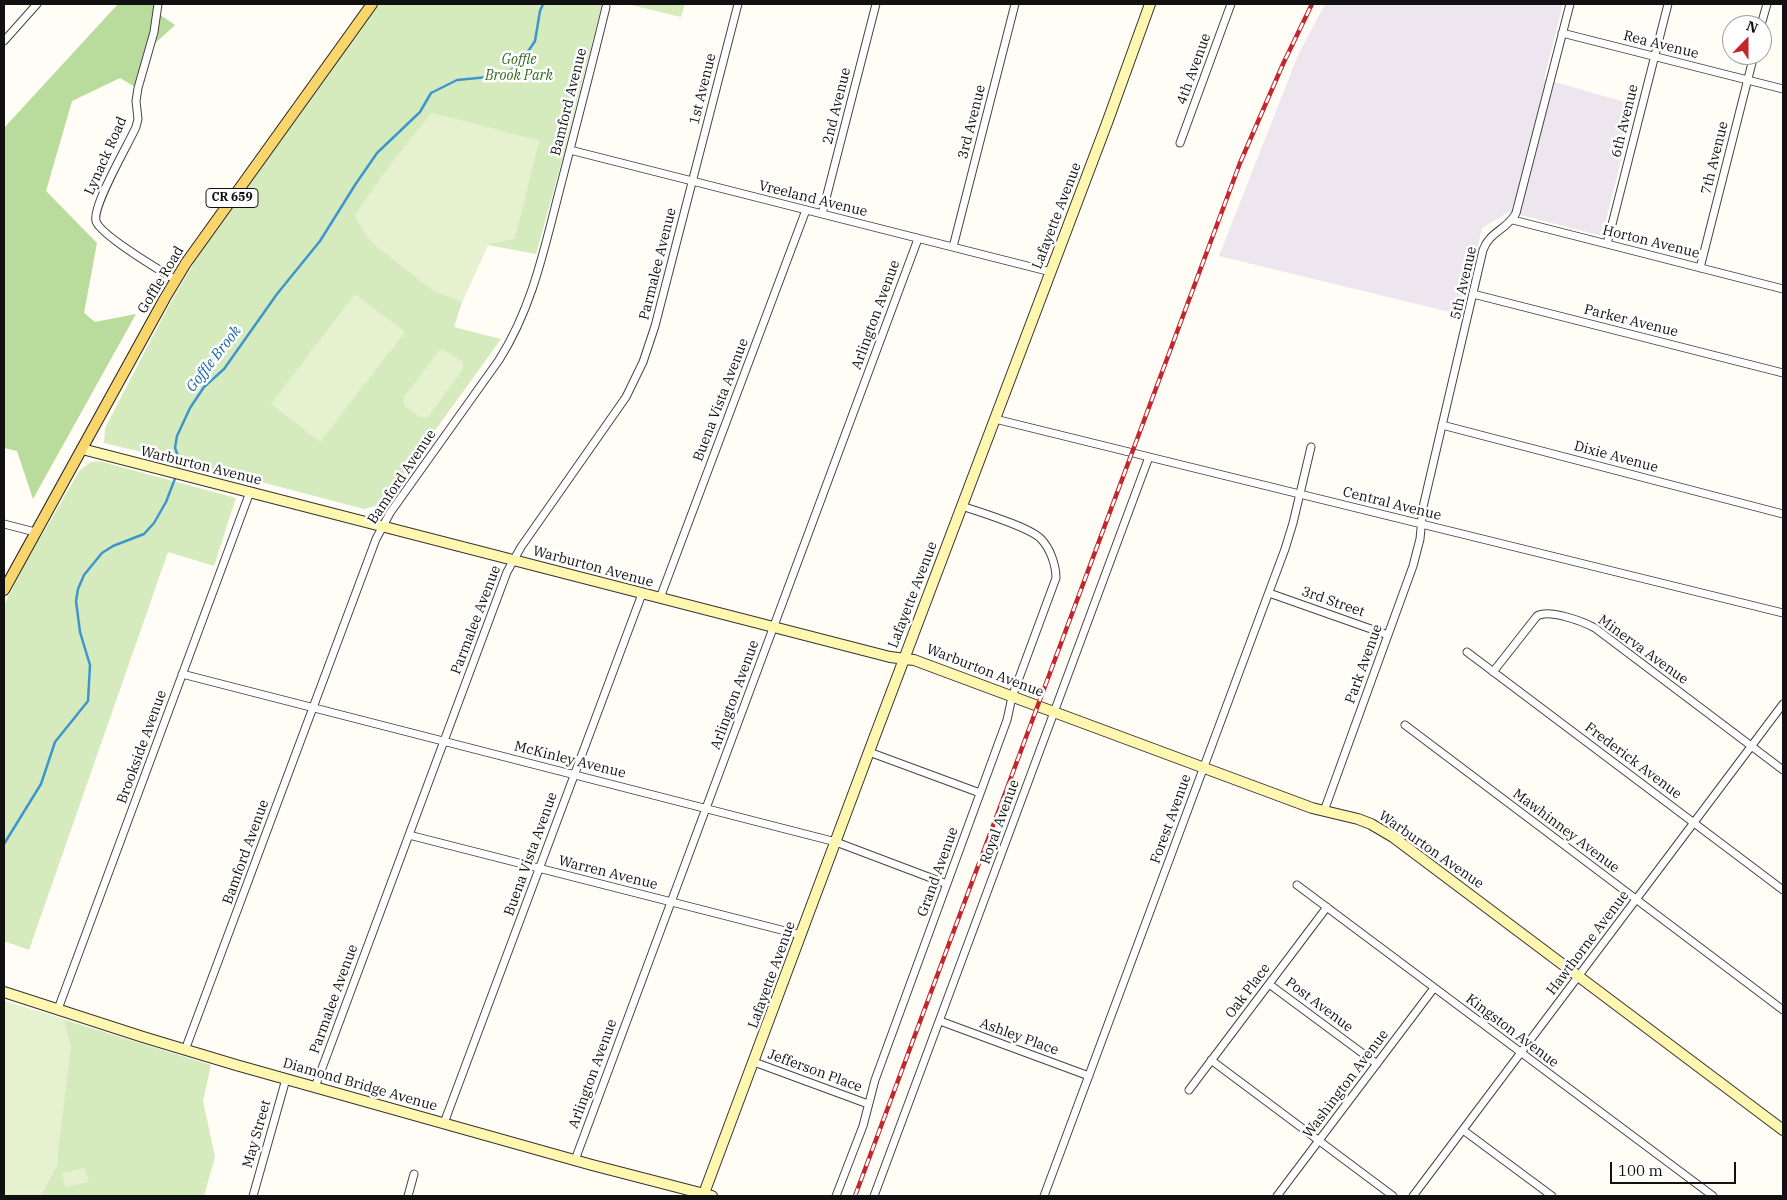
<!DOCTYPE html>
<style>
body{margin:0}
#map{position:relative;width:1787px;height:1200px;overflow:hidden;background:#fffdf5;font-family:"IBM Plex Serif",serif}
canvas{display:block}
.frame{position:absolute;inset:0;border:5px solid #111;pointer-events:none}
.north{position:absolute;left:1722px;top:15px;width:50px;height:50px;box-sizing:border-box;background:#fff;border:1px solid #a0a0a0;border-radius:50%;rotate:22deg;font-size:14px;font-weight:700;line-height:20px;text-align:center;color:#111}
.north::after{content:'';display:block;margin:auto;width:18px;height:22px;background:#c4262e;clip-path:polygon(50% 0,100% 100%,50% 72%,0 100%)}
.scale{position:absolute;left:1610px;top:1162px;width:126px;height:22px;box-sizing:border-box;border:2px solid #111;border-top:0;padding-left:6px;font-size:15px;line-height:18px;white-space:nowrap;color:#111;-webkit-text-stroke:4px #fff;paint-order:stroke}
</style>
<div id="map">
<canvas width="1787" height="1200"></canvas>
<div class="frame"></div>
<div class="north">N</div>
<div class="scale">100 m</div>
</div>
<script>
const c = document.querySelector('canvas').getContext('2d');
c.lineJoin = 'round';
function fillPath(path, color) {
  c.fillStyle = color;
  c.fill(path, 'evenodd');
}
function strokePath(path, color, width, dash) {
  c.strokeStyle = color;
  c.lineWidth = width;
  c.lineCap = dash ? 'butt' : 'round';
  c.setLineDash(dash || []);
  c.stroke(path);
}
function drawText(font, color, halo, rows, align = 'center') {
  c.font = font + ' "IBM Plex Serif",serif';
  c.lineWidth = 5;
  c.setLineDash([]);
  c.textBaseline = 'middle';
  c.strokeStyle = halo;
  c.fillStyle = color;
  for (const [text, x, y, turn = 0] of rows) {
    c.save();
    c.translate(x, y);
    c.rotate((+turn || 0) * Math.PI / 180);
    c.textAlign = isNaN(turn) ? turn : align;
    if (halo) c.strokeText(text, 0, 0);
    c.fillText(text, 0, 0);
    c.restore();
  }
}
const industrial = new Path2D(`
 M1325,4H1563L1544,79L1635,105L1602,236L1509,212L1482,228L1462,315L1219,256L1298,55Z`);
const green = new Path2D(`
 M379,4H602L564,153L536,254L488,245L462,302L454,327L501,339L382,504L364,509L196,465L104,443L105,428L166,311L196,259Z
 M627,4H685L681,17Z
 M99,461L236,498L214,566L168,552L29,950L4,941V605L27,560L80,470L91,462Z
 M4,1001L211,1065L203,1101L215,1157L204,1196H4Z`);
const forest = new Path2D(`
 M118,4H157L156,12L175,25L151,47L140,90L120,78L72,101L46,191L97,243L84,313L95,322L136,314L33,499L17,451L4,448V128Z`);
const pitch = new Path2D(`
 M431,113L469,122L539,141L515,239L488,244L462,302L433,291L371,242L354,216L393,161Z
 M355,294L405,332L320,442L271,404Z
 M442,349L463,362V369L428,417H420L404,405L403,398L439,351Z
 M4,1001L64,1019L71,1047L58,1152V1164L41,1196H4Z
 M85,1168L89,1182L65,1187L62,1173Z`);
const stream = new Path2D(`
 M177,471L180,461L175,448L177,436L190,408L204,387L224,369L277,294L320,241L355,185L377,153L420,112L431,93L457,80L488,77L508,72L519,65L535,41L540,11L543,4
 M4,844L41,784L55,742L88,701L90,665L80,632L76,601L78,589L84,575L102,553L113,546L144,534L154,523L166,502L176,476`);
const street = new Path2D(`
 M158,4L154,32L138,88L136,101L138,119L136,127C128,145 92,206 96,221C100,235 161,271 176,280
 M1761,25L1767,4
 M1562,33L1783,89
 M4,41L37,4
 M1180,143L1231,4
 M570,150L1051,272
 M822,214L876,4
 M1513,220L1783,289
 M1607,244L1668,4
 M953,247L1015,4
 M1700,268L1754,55
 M1473,294L1783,373
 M995,419L1783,613
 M1442,425L1783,514
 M4,524L35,532
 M1269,593L1388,635
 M660,598L806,210
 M1467,652L1783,890
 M1493,672L1537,616C1549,609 1582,621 1595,628L1783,770
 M182,674L836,842L947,884
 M1405,725L1783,1010
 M869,752L980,793
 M1324,811L1413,566L1420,539L1423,507L1483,250C1490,231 1507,230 1516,213L1570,4
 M409,835L801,935
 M1297,885L1713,1196
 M1269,984L1377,1064
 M58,1009L250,492
 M940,1021L1089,1076
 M185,1050L376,539L390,513L499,360C532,308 544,250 559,192C575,130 591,69 606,7
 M1211,1060L1393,1196
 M754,1062L868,1104
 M315,1087L507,572L521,547L626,397L643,362L655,326L738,4
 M1189,1090L1327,907
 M444,1123L642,594
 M1463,1130L1552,1196
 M575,1160L918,239
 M253,1196L286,1079
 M408,1196L414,1174
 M836,1196L863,1126L875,1080L1007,720L1012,697L1056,578C1056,565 1050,548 1041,539C1030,527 979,512 962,506
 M874,1196L1149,457
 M1044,1196L1285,549L1293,523L1311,447
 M1277,1196L1434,988
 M1413,1196L1783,704`);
const secondary = new Path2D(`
 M82,449L890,657L914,660L1312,808L1358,819L1371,824L1393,837L1783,1130
 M4,992L143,1037L236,1065L592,1165L712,1196
 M703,1196L873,741L1107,123L1150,4`);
const primary = new Path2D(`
 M4,590L165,298L186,263L372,4`);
const rail = new Path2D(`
 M855,1196L1240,163L1283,64L1312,4`);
const shields = [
 [232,198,52]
];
const shieldNames = [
 ["CR 659",232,198]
];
const streetNames = [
 ["Rea Avenue",1661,45,14],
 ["4th Avenue",1194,69,-70],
 ["1st Avenue",703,89,-76],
 ["Bamford Avenue",569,102,-76],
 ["2nd Avenue",837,106,-76],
 ["6th Avenue",1625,121,-76],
 ["3rd Avenue",972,122,-76],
 ["Lynack Road",106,156,-66],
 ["7th Avenue",1715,158,-76],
 ["Vreeland Avenue",813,199,14],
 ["Lafayette Avenue",1057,216,-69],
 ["Horton Avenue",1651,242,14],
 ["Parmalee Avenue",658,264,-76],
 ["Goffle Road",161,280,-59],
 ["5th Avenue",1464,283,-77],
 ["Arlington Avenue",876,315,-70],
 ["Parker Avenue",1631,321,14],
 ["Buena Vista Avenue",721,400,-69],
 ["Dixie Avenue",1616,457,15],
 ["Warburton Avenue",201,466,14],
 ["Bamford Avenue",402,477,-56],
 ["Central Avenue",1392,504,14],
 ["Warburton Avenue",593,567,15],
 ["Lafayette Avenue",913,595,-69],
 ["3rd Street",1333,602,19],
 ["Parmalee Avenue",476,620,-69],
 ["Minerva Avenue",1643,650,36],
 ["Park Avenue",1364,664,-70],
 ["Warburton Avenue",985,671,21],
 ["Arlington Avenue",735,695,-70],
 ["Brookside Avenue",142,747,-70],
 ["McKinley Avenue",570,760,14],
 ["Frederick Avenue",1633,761,37],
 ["Forest Avenue",1171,819,-70],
 ["Royal Avenue",1000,822,-70],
 ["Mawhinney Avenue",1566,831,37],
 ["Warburton Avenue",1431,850,35],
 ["Bamford Avenue",246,852,-70],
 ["Buena Vista Avenue",531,854,-70],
 ["Grand Avenue",938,872,-70],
 ["Warren Avenue",608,873,14],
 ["Hawthorne Avenue",1588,943,-53],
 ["Lafayette Avenue",772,975,-70],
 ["Oak Place",1248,991,-53],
 ["Parmalee Avenue",334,999,-70],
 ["Post Avenue",1319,1005,37],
 ["Kingston Avenue",1512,1031,37],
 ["Ashley Place",1019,1037,20],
 ["Jefferson Place",815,1071,20],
 ["Arlington Avenue",593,1074,-70],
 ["Washington Avenue",1346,1084,-53],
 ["Diamond Bridge Avenue",360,1085,16],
 ["May Street",257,1134,-74]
];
const parkNames = [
 ["Goffle",519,60],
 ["Brook Park",519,76]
];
const waterNames = [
 ["Goffle Brook",214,359,-52]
];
fillPath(industrial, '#eee6ef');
fillPath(green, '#d5ebbd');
fillPath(forest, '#b9dc9c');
fillPath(pitch, '#e6f2cf');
strokePath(stream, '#3f96cf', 2.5);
strokePath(street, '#444', 9);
strokePath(secondary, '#333', 12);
strokePath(primary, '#222', 12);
strokePath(street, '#fff', 7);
strokePath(secondary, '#fff6b0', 10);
strokePath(primary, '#f9d66b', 10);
strokePath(rail, '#c4262e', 4.5);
strokePath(rail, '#fff', 2.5, [8]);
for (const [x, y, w] of shields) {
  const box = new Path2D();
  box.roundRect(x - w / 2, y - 9.5, w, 19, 4);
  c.fillStyle = '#fff';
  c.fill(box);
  strokePath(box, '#111', 1);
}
drawText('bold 12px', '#111', null, shieldNames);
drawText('14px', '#111', '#fff', streetNames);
drawText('italic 14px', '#2f6b1f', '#fff', parkNames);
drawText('italic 15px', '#1768a6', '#fff', waterNames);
</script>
